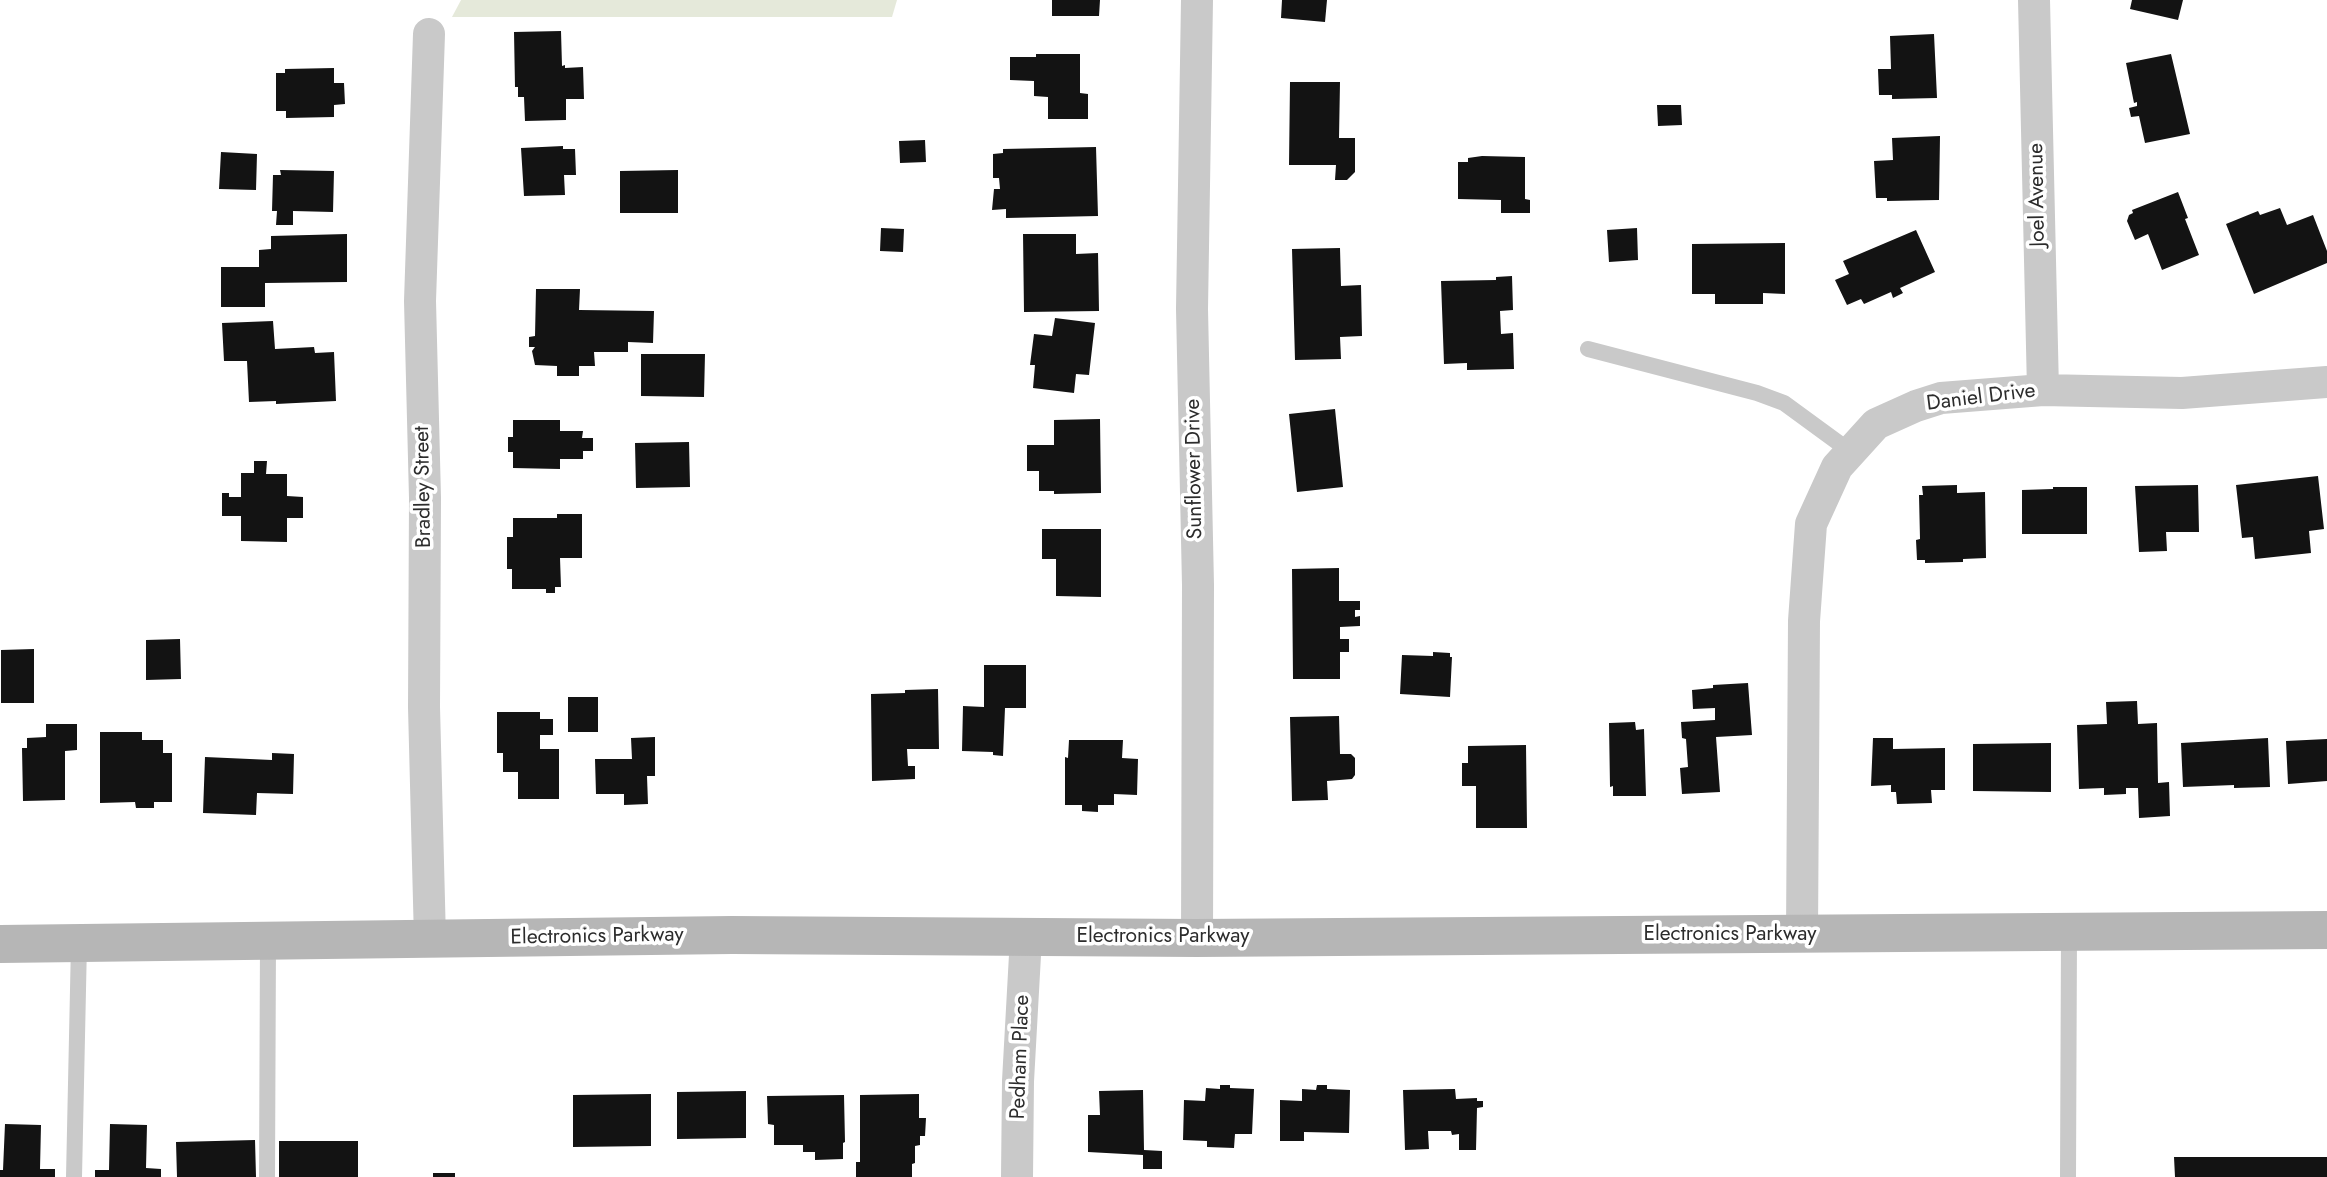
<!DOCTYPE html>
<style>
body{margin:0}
canvas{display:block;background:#fff}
</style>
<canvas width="2327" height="1177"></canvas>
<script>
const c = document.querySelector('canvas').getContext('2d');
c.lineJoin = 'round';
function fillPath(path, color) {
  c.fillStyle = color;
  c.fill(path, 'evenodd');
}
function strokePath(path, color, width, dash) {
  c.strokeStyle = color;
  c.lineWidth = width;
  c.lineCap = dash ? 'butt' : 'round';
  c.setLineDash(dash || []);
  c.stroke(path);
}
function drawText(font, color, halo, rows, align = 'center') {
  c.font = font + ' Jost,sans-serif';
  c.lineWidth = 7;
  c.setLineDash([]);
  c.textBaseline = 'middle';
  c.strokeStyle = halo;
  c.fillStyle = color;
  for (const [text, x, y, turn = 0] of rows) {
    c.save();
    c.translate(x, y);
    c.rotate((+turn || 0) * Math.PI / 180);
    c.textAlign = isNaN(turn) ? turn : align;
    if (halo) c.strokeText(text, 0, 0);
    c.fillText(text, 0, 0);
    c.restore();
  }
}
const green = new Path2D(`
 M461,0H897L892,17H452Z`);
const building = new Path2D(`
 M1052,0H1100L1099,16H1052Z
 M1282,0H1327L1325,22L1281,18Z
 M2132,0H2183L2178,20L2130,9Z
 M561,31L562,66L565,65V68L583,67L584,99H566V120L525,121L524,97H518V87H515L514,32Z
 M1934,34L1937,98L1892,99V95H1879L1878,69H1891L1890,36Z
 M1036,54H1080V93L1088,94V119H1048V97L1034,96V81L1010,80V57H1036Z
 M2171,54L2190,134L2145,143L2139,116L2131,117L2129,108L2137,106V102L2134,103L2126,63Z
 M334,68V83H344L345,104L334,105V117L286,118V111H276V73H285V69Z
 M1290,82H1340L1339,138H1355V172L1347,180H1335L1336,165H1289Z
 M1657,105H1681L1682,125L1658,126Z
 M1940,136L1939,200L1887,201V198H1876L1874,161L1893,160L1892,138Z
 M925,140L926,162L900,163L899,141Z
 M563,146V149H575L576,175H564L565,195L524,196L521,148Z
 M1096,147L1098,216L1006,218V209L992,210L994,189H1000L999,178H993V154L1003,153V149Z
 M221,152L257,154L256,190L219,189Z
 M1482,156L1525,157V199L1530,200V213H1501V200L1458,199V162H1468V158Z
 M280,170L334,171L333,212L293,211V225H276L277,211H272L273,175H281Z
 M678,170V213H620V171Z
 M2178,192L2188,218L2185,219L2199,255L2162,270L2148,234L2135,240L2127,221L2129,215L2133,213L2132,210Z
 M2280,208L2287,225L2313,215L2327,251V263L2254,294L2226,224L2258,211L2260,215Z
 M881,228L904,229L903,252L880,251Z
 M1637,228L1638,260L1609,262L1607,230Z
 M1916,230L1935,272L1900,288L1903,293L1893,298L1891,292L1864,304L1861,299L1847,305L1835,280L1849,274L1843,261Z
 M347,234V282L265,283V307H221V267H259V250L271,249V236Z
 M1023,234H1076V254L1098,253L1099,311L1024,312Z
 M1785,243V294L1763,293V304H1715V294H1692V244Z
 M1340,248L1341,286L1361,285L1362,336L1340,337L1341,359L1295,360L1292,249Z
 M1512,276L1513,310L1500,311L1501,334L1513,333L1514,369L1467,370V363L1444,364L1441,281L1496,280V277Z
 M536,289H580L579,310L654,311L653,343L628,342V352H594L595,366H579V376H557V366L535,365L532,351L535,347H529V337L535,336Z
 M1055,318L1095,323L1089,375L1076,374L1074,393L1033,388L1035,365H1030L1034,334L1052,336Z
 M273,321L275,349L314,347L315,353L334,352L336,401L276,404V401L249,402L247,361H224L222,323Z
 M641,354H705L704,397L641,396Z
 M1335,409L1343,487L1297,492L1289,414Z
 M1100,419L1101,493L1054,494V491H1039V471H1027V445H1054V420Z
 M513,420H560V431H583L582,438H593V451H583V459H560V469L513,468V452H508V437H513Z
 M689,442L690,487L636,488L635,443Z
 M254,461H267L266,474H287V496L303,497V518H287V542L241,541V516H222V493H229V497H241V473H254Z
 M2318,476L2324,529L2309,531L2311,553L2255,559L2253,537L2242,538L2236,485Z
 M1957,485V493L1985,492L1986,558L1963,559V562L1925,563V560H1917L1916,540L1920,539L1919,495H1923L1922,486Z
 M2198,485L2199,532H2166L2167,551L2139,552L2135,486Z
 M2053,487H2087V534H2022V490L2053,489Z
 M557,514H582V558H560L561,587H555V593H546V589H512V569H507V537H513V518H557Z
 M1042,529H1101V597L1056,596V559H1042Z
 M1339,568V601H1360V610H1355V617L1360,616V626L1340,627V639H1349V652H1340V679H1293L1292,569Z
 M180,639L181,679L146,680V640Z
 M34,649V703H1V650Z
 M1433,652L1450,653V657H1452L1450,697L1400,694L1402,655L1433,656Z
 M984,665H1026V708H1005L1003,756L993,755V752L962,751L963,706L984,707Z
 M1748,683L1752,735L1716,737L1720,792L1682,794L1680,768L1688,767L1686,739L1682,738L1681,722L1715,720V708L1693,709L1692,690L1713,688V685Z
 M938,689L939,749H907L908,766H915V779L872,781L871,694L905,693V690Z
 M568,697H598V732H568Z
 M2137,701L2138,724L2157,723L2158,783L2169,782L2170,816L2139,818L2138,788H2126V794L2104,795V788L2079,789L2077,725L2107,724L2106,702Z
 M497,712H540V719H553V735H540V749H559V799H518V772H503V753H497Z
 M1339,716L1340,754H1351L1355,758V775L1352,779L1327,781L1328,800L1292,801L1290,717Z
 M1635,722L1636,730L1644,729L1646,796H1613V786L1610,787L1609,723Z
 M46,724H77V750L65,751V800L23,801L22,748H27V738L46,737Z
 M100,732H142V740H163V753H172V802H154V808H136L135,802L100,803Z
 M655,737V776H647L648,804L624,805V794H596L595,759H632L631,738Z
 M1873,738H1893V749L1945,748V790H1931L1932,803L1897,804L1896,792H1891V785L1871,786Z
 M2268,738L2270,787L2234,788V785L2183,787L2181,743Z
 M2327,739V781L2288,784L2286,741Z
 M1069,740H1123L1122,758L1138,759L1137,795L1114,794V805H1098V812L1082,811V805H1065V757L1068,758Z
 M2051,743V792L1973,791V744Z
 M1526,745L1527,828H1476V786H1462V763H1468V746Z
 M272,753L294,754L293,794L257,793L256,815L203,813L205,757L272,760Z
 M1220,1085H1230V1088L1254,1089L1252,1134H1235L1234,1148L1207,1147V1141L1183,1140L1184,1100L1205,1101L1206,1088L1220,1089Z
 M1317,1085H1327V1089L1350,1090L1349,1133L1304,1132V1141H1280V1100L1302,1101V1089L1316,1090Z
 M1455,1089L1456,1099L1477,1098V1101H1483V1107L1477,1108L1476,1150H1459V1134L1452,1135L1451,1131H1428L1429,1149L1405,1150L1403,1090Z
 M1143,1090L1144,1150L1162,1151V1169H1143V1155L1088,1152V1115H1100L1099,1091Z
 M746,1091V1138L677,1139V1092Z
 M651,1094V1146L573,1147V1095Z
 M919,1094V1118H926L925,1136H920V1145L915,1146V1163L912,1164V1177H856V1162H860V1095Z
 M844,1095L845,1142L843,1143V1159L815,1160V1152H803V1145H774V1125L768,1124L767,1096Z
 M5,1124L41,1125L40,1169H55V1177H0V1170H3Z
 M110,1124L147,1125L146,1168L161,1169V1177H95V1170H109Z
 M255,1140L256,1177H177L176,1142Z
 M279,1141H358V1177H279Z
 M2174,1157H2327V1177H2175Z
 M433,1173H455V1177H433Z`);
const lane = new Path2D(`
 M1588,349L1757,393L1784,403L1851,452
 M74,1177L79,943
 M267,1177L268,941
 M2068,1177L2069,933`);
const street = new Path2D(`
 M1197,0L1192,309L1198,585L1197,938
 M2034,0L2043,390
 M429,34L420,301L425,498L424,707L430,940
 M1802,934L1804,621L1811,524L1837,467L1876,424L1916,406L1941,398L2043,390L2182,393L2327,382
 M1017,1177L1018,1081L1026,937`);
const secondary = new Path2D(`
 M0,944L732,935L1197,938L2327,930`);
const streetNames = [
 ["Joel Avenue",2038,195,-91],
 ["Daniel Drive",1981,398,-7],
 ["Sunflower Drive",1195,469,-91],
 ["Bradley Street",424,487,-91],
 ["Electronics Parkway",1730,935],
 ["Electronics Parkway",597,937,-1],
 ["Electronics Parkway",1163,937],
 ["Pedham Place",1021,1057,-88]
];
fillPath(green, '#e5e9da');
fillPath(building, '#131313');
strokePath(lane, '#c9c9c9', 16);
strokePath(street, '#c9c9c9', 32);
strokePath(secondary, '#b6b6b6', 38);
drawText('21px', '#2c2c2c', '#fff', streetNames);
</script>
